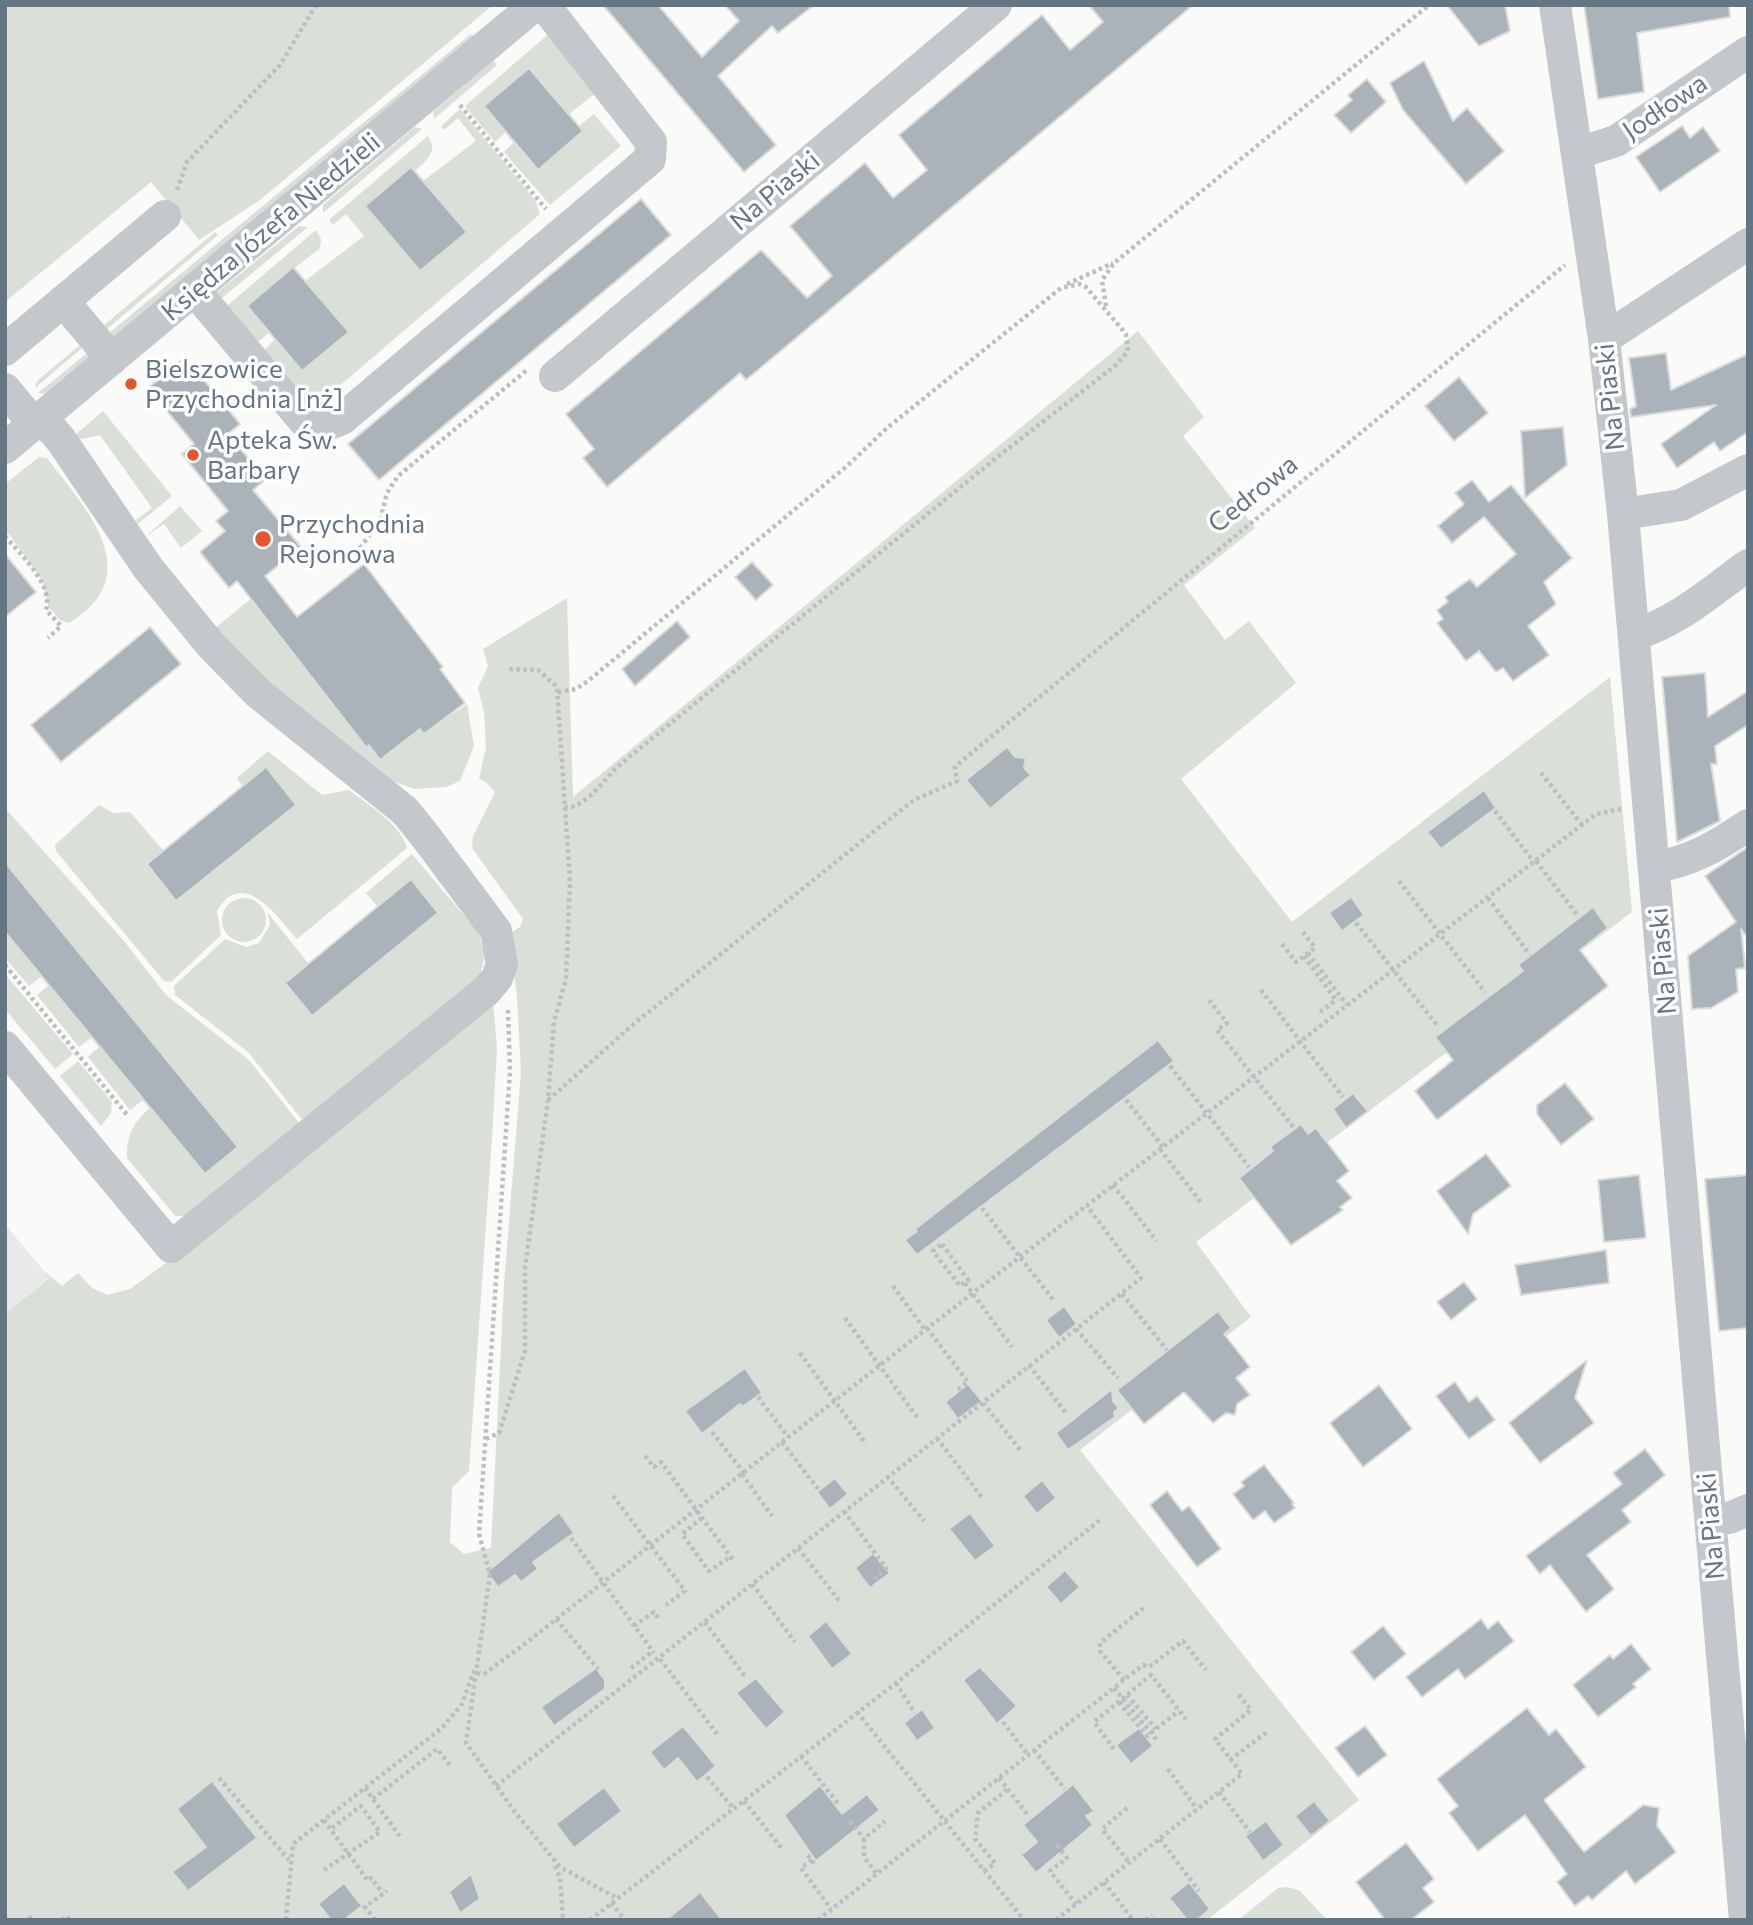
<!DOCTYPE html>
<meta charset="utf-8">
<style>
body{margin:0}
#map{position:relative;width:1753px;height:1925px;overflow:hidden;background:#fafaf8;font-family:Commissioner,sans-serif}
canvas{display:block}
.frame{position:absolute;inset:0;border:7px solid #657683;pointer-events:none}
</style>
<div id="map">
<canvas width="1753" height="1925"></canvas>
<div class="frame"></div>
</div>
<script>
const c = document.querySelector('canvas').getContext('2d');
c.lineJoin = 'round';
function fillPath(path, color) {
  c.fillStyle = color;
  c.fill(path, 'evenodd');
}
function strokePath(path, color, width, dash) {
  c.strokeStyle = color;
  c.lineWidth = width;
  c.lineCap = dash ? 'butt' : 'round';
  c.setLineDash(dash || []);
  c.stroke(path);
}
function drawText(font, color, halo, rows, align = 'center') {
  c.font = font + ' Commissioner,sans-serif';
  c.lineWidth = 7;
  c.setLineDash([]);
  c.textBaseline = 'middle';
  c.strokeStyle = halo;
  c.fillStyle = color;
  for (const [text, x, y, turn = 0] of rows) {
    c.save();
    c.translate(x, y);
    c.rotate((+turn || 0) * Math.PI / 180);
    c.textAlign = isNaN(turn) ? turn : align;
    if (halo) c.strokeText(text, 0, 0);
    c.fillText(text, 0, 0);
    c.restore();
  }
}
const built = new Path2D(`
 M5,1224L49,1277L5,1314Z`);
const green = new Path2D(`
 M5,5H493L260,200L199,240L151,182L5,302Z
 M552,31L601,89L569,114L529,68L485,106L506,132L495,142L465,106Z
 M471,34L474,36L112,338L109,333Z
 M493,60L497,65L434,119L433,112Z
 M460,109L535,200L540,214L323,400L332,411L317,414L263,351L275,339L303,371L348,333L305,281L364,236L346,214L333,225L329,220L428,136C439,152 426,160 415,171L423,181L476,141L458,118L444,130L441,126Z
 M594,114L621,146L550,205L504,152L514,142L538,170L583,131L579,126Z
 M415,127L422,129L323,213V205Z
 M299,226L308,227L216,303L214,295Z
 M316,230L321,239L320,248L247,306L270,332L259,341L253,340L228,310V305Z
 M215,232L218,235L107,329L103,326Z
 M1138,331L1204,417L1183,436L1255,528L1184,585L1225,640L1249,621L1296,683L1181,779L1292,922L1610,677L1632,912L1196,1242L1251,1317L1080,1450L1359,1800L1207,1920H5V1314L49,1278L44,1271L62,1286L78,1273L92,1288L108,1295L130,1289L199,1239L493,1001L497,1048L492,1137L469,1471L452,1488L450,1542L464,1554L491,1548L504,1285L521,1072L517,997L509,934L520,927L523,919L472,848L473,836L495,792L486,782L479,779L486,747L484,712L478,688L488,666L483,649L567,598L573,797Z
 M88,343L35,388L37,381L80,345Z
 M92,349L95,353L45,394L38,393Z
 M103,411L172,496L138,524L136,520L152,508L100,435L77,440L74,436Z
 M39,457L47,458C86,509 149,575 69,623L60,620L49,608L42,580L5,529V484Z
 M180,506L202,531L181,548L164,524L146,536Z
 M264,588L259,611L366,747L370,746L408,713L424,734L467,704L474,746L460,781L446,787L415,789L386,779L269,682L214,629Z
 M268,751L322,795L349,790C368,805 400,823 407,848L297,939C277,917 243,866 217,911L221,935L171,982L164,981L56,851L55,845L99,805L113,813L130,812L163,850L147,865L177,901L296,805L242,786L237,778Z
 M5,808L124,941L166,995L249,1060L304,1129L188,1216H175L127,1158C126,1136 134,1121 150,1108L205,1174L238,1146L5,862Z
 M412,854L478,932L485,954L481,972L488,974L307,1126L248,1052L175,995L174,986L225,939L246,947L259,943L270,925L268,913L308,963L285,983L313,1016L438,913L411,879L377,906L366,893Z
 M222 920a22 22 0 1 1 44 0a22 22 0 1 1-44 0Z
 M5,932L42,976L29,986L5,958Z
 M5,974L73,1054L55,1069L5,1009Z
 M49,985L92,1037L79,1047L37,995Z
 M100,1046L143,1100L130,1110L88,1057Z
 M78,1061L112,1102L111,1113L101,1126L60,1076Z
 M1287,1887L1299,1890L1327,1920H1238L1278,1888Z`);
const building = new Path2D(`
 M603,5H658L702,57L739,21L725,5H814L778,33L772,26L718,76L776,145L744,172Z
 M1089,5H1193L746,380L740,373L607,487L583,458L594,449L566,414L761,250L807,298L832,276L790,226L865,163L893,198L927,170L899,135L1042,15L1070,50L1103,22Z
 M1447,5H1505L1510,31L1479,46Z
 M1584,5H1729L1730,17L1637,33L1644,92L1598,99Z
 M1424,61L1453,121L1467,108L1504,151L1466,184L1403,110L1390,83Z
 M529,68L583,131L538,170L484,106Z
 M1367,79L1386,102L1351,133L1334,115L1352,100L1348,95Z
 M1682,126L1690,138L1703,127L1720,151L1660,192L1636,157Z
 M411,167L467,232L420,271L365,206Z
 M641,199L671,235L379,480L348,444Z
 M293,267L349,332L302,371L247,306Z
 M1666,353L1671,390L1748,354V432L1720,451L1714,442L1677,468L1661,444L1716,405L1631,417L1630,409L1636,406L1629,358Z
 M185,357L240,424L228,434L266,479L253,490L301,547L265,576L297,617L364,564L443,667L440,669L465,703L424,734L420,729L380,760L369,745L366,747L237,581L229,588L200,552L225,531L216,521L228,511L182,454L194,444L148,388Z
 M1459,377L1488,413L1454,441L1425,406Z
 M1563,427L1567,465L1525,498L1521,431Z
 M1472,480L1489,502L1511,485L1572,558L1544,582L1556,604L1528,626L1549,655L1513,681L1503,668L1496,672L1479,651L1466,661L1437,623L1443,619L1437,610L1448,602L1445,597L1470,579L1477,587L1516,554L1484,517L1452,543L1438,526L1464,504L1455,493Z
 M5,554L36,592L5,617Z
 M752,562L773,585L756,600L735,577Z
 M677,621L690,637L635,686L622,669Z
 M150,627L181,664L61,762L31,725Z
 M1705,673L1708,717L1748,691V725L1715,746L1717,764H1711L1720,821L1677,842L1662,677Z
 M1007,747L1015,757L1026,758L1024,768L1031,775L990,809L966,780Z
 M266,767L296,805L176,901L147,864Z
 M1484,790L1496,808L1441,849L1427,832Z
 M1748,847V939L1741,929L1745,968L1736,969L1738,992L1711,1008L1692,1009L1688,956L1736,922L1705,876Z
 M5,862L238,1147L205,1174L5,932Z
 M411,879L438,913L312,1016L285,983Z
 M1351,897L1364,915L1342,931L1329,913Z
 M1593,907L1608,928L1580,950L1608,986L1437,1120L1415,1091L1453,1060L1435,1037L1523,971L1518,965Z
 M1158,1040L1174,1061L917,1255L905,1240L917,1231L915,1229Z
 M1565,1083L1594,1119L1561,1145L1537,1114V1105Z
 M1353,1093L1368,1111L1346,1128L1333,1109Z
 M1301,1124L1308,1134L1316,1128L1349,1171L1337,1181L1352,1198L1340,1207L1343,1210L1291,1245L1239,1178L1273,1151L1270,1147Z
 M1486,1154L1511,1186L1473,1214L1468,1234L1437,1191Z
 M1639,1175L1646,1238L1604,1242L1598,1180Z
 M1748,1175V1328L1719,1331L1705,1179Z
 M1606,1250L1609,1283L1521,1295L1515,1265Z
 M1464,1282L1477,1299L1451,1320L1437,1302Z
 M1064,1306L1077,1324L1059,1338L1046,1320Z
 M1218,1311L1231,1328L1224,1334L1250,1367L1236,1378L1250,1395L1237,1404L1235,1415L1226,1413L1213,1423L1184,1392L1144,1424L1117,1390Z
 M1587,1360L1575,1398L1594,1423L1540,1463L1509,1423Z
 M745,1368L762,1393L742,1407L740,1404L702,1434L685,1411Z
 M1455,1382L1469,1402L1477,1396L1495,1420L1469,1439L1436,1396Z
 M968,1384L982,1401L958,1419L945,1402Z
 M1379,1385L1412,1429L1363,1467L1330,1423Z
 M1112,1389L1113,1401L1119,1408L1114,1412L1115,1417L1068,1450L1056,1433Z
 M1645,1449L1665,1475L1622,1510L1631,1522L1587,1555L1614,1589L1586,1612L1550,1565L1540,1574L1526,1556L1622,1484L1613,1473Z
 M1264,1465L1294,1503L1292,1504L1295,1508L1274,1523L1265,1511L1253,1520L1233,1494L1244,1486L1241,1482Z
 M835,1478L848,1494L830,1509L817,1492Z
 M1042,1480L1056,1498L1037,1514L1023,1496Z
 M1167,1491L1182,1511L1189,1506L1221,1549L1197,1567L1150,1505Z
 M559,1512L574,1533L533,1562L538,1569L521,1582L515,1575L498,1587L487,1572Z
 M970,1513L995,1546L975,1561L949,1529Z
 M873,1553L890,1573L870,1588L855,1568Z
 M1065,1570L1080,1587L1061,1604L1046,1587Z
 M1481,1619L1488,1629L1498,1621L1514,1641L1465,1679L1458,1669L1422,1697L1406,1677Z
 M826,1621L852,1654L832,1669L808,1636Z
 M1383,1626L1406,1654L1374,1680L1351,1652Z
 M1631,1644L1651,1669L1633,1684L1636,1687L1598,1717L1573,1685L1610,1655L1613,1659Z
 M980,1667L1017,1706L997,1724L963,1680Z
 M596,1668L605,1680V1689L554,1726L541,1707Z
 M756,1678L785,1712L766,1729L736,1693Z
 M1527,1708L1549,1735L1556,1729L1586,1767L1544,1800L1584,1852L1643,1805L1659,1808L1657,1826L1676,1852L1635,1884L1626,1871L1592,1900L1588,1896L1575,1906L1557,1882L1567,1874L1525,1815L1478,1851L1449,1813L1458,1806L1437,1779Z
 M922,1709L935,1728L917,1741L904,1723Z
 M683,1726L716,1766L697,1782L678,1758L664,1770L650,1752Z
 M1365,1726L1387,1755L1358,1777L1335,1748Z
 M1139,1728L1153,1746L1131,1764L1116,1745Z
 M212,1781L257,1838L188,1891L172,1872L206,1847L177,1809Z
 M1073,1784L1094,1811L1086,1816L1093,1825L1036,1873L1021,1855L1037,1842L1023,1825Z
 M820,1785L842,1814L867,1794L880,1810L816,1861L784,1815Z
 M604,1787L622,1811L574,1848L556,1824Z
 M1314,1801L1330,1821L1311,1836L1295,1816Z
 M1266,1821L1284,1845L1263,1861L1245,1836Z
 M1406,1843L1434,1879L1423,1888L1434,1902L1411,1920H1385L1356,1882Z
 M471,1874L480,1899L460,1913L449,1892Z
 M1189,1882L1210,1909L1197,1920H1187L1169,1898Z
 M344,1883L362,1906L344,1920H331L318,1904Z
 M700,1892L722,1920H666Z`);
const path = new Path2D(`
 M460,105L546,209
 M177,190L187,162L280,65L316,5
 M1067,284L1113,263
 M1106,306L1102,280L1114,263L1429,5
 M5,536C20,554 54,585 46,610L61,626L48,638
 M360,548L380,521L387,493L398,476L527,370
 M558,692L576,689L588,681L847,466L887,428L1061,288L1079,284L1086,287L1126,334L1128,351L1116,365L1000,455L617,767C604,780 583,811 564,807
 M1541,773L1582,825
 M1495,811L1534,862
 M1536,861L1578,916
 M1399,881L1485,992
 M1488,898L1530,955
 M1356,923L1437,1025
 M1282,944L1296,962L1315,948L1303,932
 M1308,953L1347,1005
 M1304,956L1336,1000
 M5,965L128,1116
 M1261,990L1343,1097
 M1209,1000L1227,1023L1217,1030L1294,1128
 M508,1010L510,1071L479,1534L490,1574L466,1743L515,1812L560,1867L617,1898
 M1320,1012L1337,999
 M1170,1066L1249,1167
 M548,1100L636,1022L877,829L914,800L957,781L955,767L975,750L1565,265
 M1126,1100L1163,1147
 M1160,1149L1202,1204
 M1113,1185L1157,1241
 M982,1208L1054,1301
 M942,1244L968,1280L960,1286L933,1251Z
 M965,1283L1012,1347
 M893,1286L925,1330
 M1122,1294L1167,1350
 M845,1318L919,1420
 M927,1328L968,1382L956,1391
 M1076,1329L1118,1378
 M800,1353L866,1444
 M1029,1365L1066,1413
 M758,1397L788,1437
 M983,1403L1021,1451
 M712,1432L744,1473
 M937,1438L983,1499
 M486,1439L499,1433L525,1351V1268L548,1100L554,1022L566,979L570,882L557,687L538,670L508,669
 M782,1442L818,1489
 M645,1456L654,1467L661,1462L733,1560
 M742,1474L772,1516
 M887,1476L924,1521
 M613,1496L685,1591L666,1605
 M844,1511L886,1568L875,1579
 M702,1518L682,1534L709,1571L730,1557
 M571,1538L654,1653
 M798,1548L841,1603
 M752,1584L795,1642
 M556,1619L598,1669
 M705,1622L746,1678
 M634,1626L654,1612L659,1619
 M660,1659L717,1734
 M631,1668L653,1651
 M477,1673L484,1674L522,1646L925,1330L1596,814L1621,809
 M1124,1680L1100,1651V1643L1145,1607
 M896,1683L915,1713
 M1114,1688L1157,1740
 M1127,1695L1156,1729
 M1119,1702L1147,1736L1179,1711
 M857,1712L1024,1920
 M1003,1722L1028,1755
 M1114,1749L1094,1722L1151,1675L1186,1719
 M1034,1750L1065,1789
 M801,1756L839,1805
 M1230,1760L1267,1732
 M1168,1769L1197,1809
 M707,1777L734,1809
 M219,1778L289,1860
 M999,1778L1028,1815
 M496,1786L1141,1278L1087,1206
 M365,1788L401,1838
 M1219,1792L1250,1832
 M373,1799L437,1749L450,1765
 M744,1801L783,1850
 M1127,1808L1102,1829L1129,1862
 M324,1820L368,1881L371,1878L383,1893
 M850,1821L864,1839
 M1160,1839L1199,1891
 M1057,1845L1067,1858L1050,1871L1076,1904
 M808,1855L815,1865
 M812,1860L801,1868L831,1909
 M555,1866L560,1878L563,1920
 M324,1870L380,1832L361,1806L331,1829
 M984,1871L995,1863L975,1839L978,1813L1008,1789
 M876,1873L864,1857V1839L885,1821
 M1104,1882L1133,1920
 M611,1903L625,1920
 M29,1916L32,1920
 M62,1920L66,1916L70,1920
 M286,1920L293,1844L442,1728L462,1704L475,1668
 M375,1920L365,1907L387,1891
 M590,1920L896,1683L1100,1520
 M818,1920L1143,1665L1149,1667L1183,1641L1206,1670
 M1056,1920L1242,1774L1215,1739L1251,1710L1238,1694
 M1146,1920L1152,1915`);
const minor = new Path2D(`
 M1555,5L1604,339L1623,514L1745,1920
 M1578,153L1616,141L1748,52
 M195,291L304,421L321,427L342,419L650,159L651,142L544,5
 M63,301L112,359
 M1604,339L1748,244
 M5,350L165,216
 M555,376L996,5
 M5,389L34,424
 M5,448L535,5
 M1623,514L1681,505L1748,470
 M1634,635C1677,622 1712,591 1748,565
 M1655,867C1690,862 1719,845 1748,825
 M5,1047L171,1247L486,991L497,978L502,964L496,931L426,837L405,811L258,693L210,644L148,568L61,440L42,418
 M1711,1520L1729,1518L1748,1510`);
const markers = [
 [131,384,7,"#e4572e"],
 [193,455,7,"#e4572e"],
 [263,539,9,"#e4572e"]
];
const streetNames = [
 ["Jodłowa",1665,107,-34],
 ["Na Piaski",775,191,-40],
 ["Księdza Józefa Niedzieli",271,227,-40],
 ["Na Piaski",1610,397,-96],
 ["Cedrowa",1253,494,-39],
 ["Na Piaski",1663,961,-95],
 ["Na Piaski",1711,1526,-95]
];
const poiNames = [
 ["Bielszowice",145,369],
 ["Przychodnia [nż]",145,399],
 ["Apteka Św.",207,440],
 ["Barbary",207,470],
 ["Przychodnia",279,524],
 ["Rejonowa",279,554]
];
fillPath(built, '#e8e9e9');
fillPath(green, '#dadfd7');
fillPath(building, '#aab3b9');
strokePath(building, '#dcdcda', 2);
strokePath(path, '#bbbfc2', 4.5, [3.5, 3.5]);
strokePath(minor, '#c3c8cc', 32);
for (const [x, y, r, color] of markers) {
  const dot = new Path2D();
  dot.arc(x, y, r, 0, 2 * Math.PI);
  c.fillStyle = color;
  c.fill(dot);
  strokePath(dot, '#fff', 2.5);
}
drawText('26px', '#657683', '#fff', streetNames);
drawText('26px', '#657683', '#fff', poiNames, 'left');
</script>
